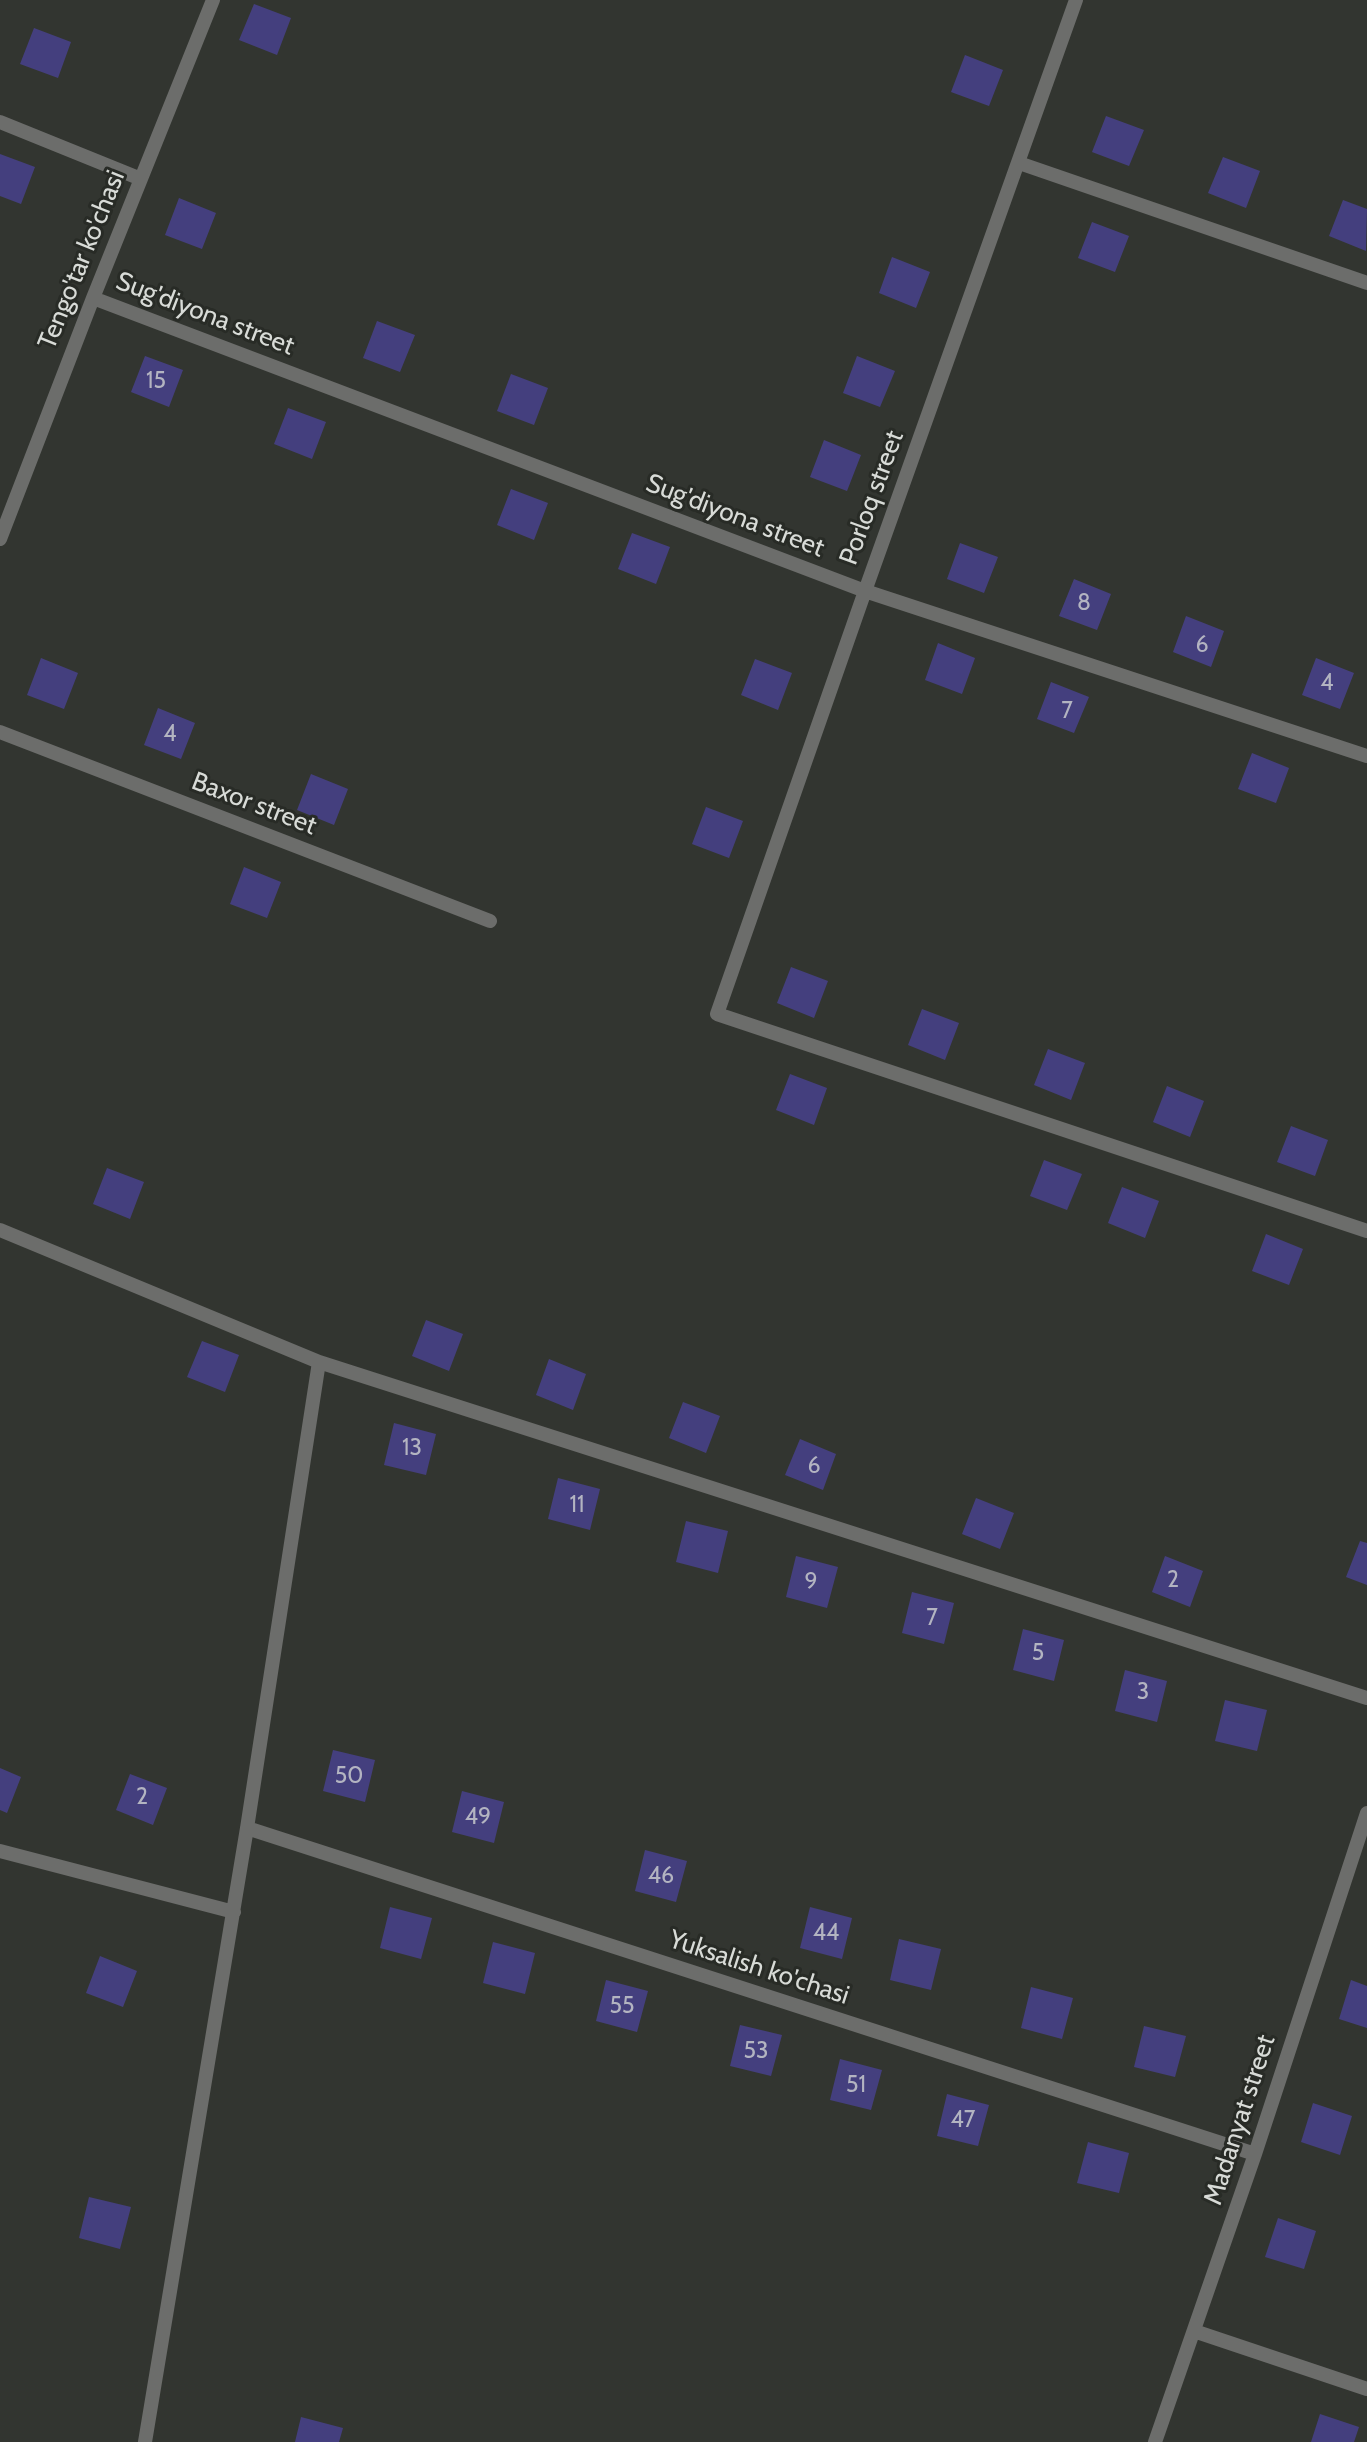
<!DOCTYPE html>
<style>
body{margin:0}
canvas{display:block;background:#323530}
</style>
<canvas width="1367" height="2442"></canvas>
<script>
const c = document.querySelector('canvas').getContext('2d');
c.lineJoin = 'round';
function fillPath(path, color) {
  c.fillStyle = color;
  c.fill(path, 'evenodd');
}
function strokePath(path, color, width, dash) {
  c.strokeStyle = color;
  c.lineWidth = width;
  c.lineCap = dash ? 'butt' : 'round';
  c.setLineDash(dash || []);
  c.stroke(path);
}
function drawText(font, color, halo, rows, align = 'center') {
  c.font = font + ' Cabin,sans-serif';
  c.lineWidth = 6;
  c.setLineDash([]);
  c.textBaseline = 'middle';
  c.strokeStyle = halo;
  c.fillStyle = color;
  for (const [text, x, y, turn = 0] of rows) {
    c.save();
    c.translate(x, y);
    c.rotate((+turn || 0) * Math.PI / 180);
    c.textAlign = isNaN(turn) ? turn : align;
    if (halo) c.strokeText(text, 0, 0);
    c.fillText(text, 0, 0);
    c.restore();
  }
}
const building = new Path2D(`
 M254,4L291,18L277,55L239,40Z
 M34,28L71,42L58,78L20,64Z
 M965,55L1003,70L989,106L951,92Z
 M1106,116L1144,130L1129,166L1092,152Z
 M0,154L35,167L21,204L0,196Z
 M1223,157L1260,171L1246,208L1208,193Z
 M179,198L216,213L202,249L165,235Z
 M1343,200L1367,209L1366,251L1329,236Z
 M1092,222L1129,236L1115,272L1078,258Z
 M892,257L930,272L916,308L879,293Z
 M377,321L415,335L400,372L363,358Z
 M145,356L183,370L169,407L131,392Z
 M857,356L895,371L880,407L843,393Z
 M511,374L548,388L534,425L497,411Z
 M288,408L326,422L312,459L274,444Z
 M824,440L861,455L847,491L810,477Z
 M511,489L548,503L534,540L497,525Z
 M632,533L670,547L656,584L618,569Z
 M960,543L998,557L984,593L947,579Z
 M1074,579L1111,594L1097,630L1059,616Z
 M1186,616L1224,631L1211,667L1173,652Z
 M938,643L975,658L962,694L925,680Z
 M41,658L78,673L64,709L27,695Z
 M1316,658L1354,673L1340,709L1302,695Z
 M755,659L792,673L778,710L741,695Z
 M1051,682L1089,697L1074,733L1037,719Z
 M158,708L195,723L181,759L144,745Z
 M1252,753L1289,768L1276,803L1238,789Z
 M311,774L348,789L334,825L297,810Z
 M706,807L743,821L729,858L692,844Z
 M244,867L281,882L267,918L230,904Z
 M791,967L828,981L814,1018L777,1003Z
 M922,1009L959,1023L945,1060L908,1045Z
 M1048,1049L1085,1063L1071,1100L1034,1085Z
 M790,1074L827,1088L814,1125L776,1110Z
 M1167,1086L1204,1101L1190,1137L1153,1122Z
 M1291,1126L1328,1140L1315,1176L1277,1162Z
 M1044,1160L1082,1174L1067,1210L1030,1196Z
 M107,1168L144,1182L130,1219L93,1204Z
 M1122,1187L1159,1201L1145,1238L1108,1223Z
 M1266,1234L1303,1249L1289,1285L1252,1271Z
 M426,1320L463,1334L449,1371L412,1356Z
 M202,1341L239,1355L225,1392L187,1377Z
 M549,1359L586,1374L573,1410L536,1395Z
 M683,1402L720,1416L706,1453L669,1438Z
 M394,1423L436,1434L426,1475L384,1465Z
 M800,1439L836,1454L823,1490L785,1475Z
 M558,1478L600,1489L590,1530L548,1519Z
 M976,1498L1014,1513L1000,1549L962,1534Z
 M686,1521L728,1531L718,1573L676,1562Z
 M1360,1541L1367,1543V1585L1346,1577Z
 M796,1556L838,1567L827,1608L786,1597Z
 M1165,1556L1203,1571L1190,1607L1152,1592Z
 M912,1592L954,1603L944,1644L902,1633Z
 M1023,1629L1064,1640L1054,1681L1013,1670Z
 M1125,1670L1167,1681L1157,1722L1115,1711Z
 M1225,1700L1267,1710L1257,1751L1215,1741Z
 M333,1750L375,1760L365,1802L323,1791Z
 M0,1768L21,1777L7,1813L0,1810Z
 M130,1774L167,1788L153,1825L116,1810Z
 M462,1791L504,1802L494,1843L452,1832Z
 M645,1850L687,1861L676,1902L635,1891Z
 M390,1907L432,1918L421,1959L380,1948Z
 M810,1907L852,1918L842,1959L800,1948Z
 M899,1939L941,1949L931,1990L890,1980Z
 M493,1942L535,1953L525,1994L483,1983Z
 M100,1956L137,1971L123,2007L86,1993Z
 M606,1980L648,1991L637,2032L596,2021Z
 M1351,1980L1367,1986V2028L1339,2019Z
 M1031,1987L1073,1998L1062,2039L1021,2028Z
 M740,2025L782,2035L771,2076L730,2066Z
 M1144,2026L1186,2036L1175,2077L1134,2067Z
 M840,2059L882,2070L871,2110L830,2100Z
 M947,2094L989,2105L978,2146L937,2136Z
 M1313,2103L1352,2116L1340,2155L1301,2142Z
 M1088,2142L1129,2153L1119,2193L1077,2183Z
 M89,2197L131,2207L120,2249L79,2238Z
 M1278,2218L1316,2231L1304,2269L1265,2257Z
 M1320,2414L1359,2427L1354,2442H1311Z
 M301,2417L343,2428L339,2442H295Z`);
const street = new Path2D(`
 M1076,0L865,591L717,1014L1367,1231
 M0,122L141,179
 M1019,163L1367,283
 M93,298L865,591L1367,756
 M0,539L93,298L213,0
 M0,732L490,921
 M0,1230L319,1362L247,1828L145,2442
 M319,1362L1367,1698
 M247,1828L1255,2154
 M0,1851L234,1912
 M1194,2331L1367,2389
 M1155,2442L1255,2154L1367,1813`);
const numberNames = [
 ["15",156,381],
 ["8",1084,603],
 ["6",1202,645],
 ["4",1327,683],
 ["7",1067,711],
 ["4",170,734],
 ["13",412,1448],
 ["6",814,1466],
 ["11",577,1505],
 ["2",1173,1580],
 ["9",811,1582],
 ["7",932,1618],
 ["5",1038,1653],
 ["3",1143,1692],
 ["50",349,1776],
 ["2",142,1797],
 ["49",478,1817],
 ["46",661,1876],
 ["44",826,1933],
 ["55",622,2006],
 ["53",756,2051],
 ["51",856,2085],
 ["47",963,2120]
];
const streetNames = [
 ["Tengo'tar ko'chasi",82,260,-68],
 ["Sug'diyona street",205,314,21],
 ["Porloq street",872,498,-70],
 ["Sug'diyona street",735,516,21],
 ["Baxor street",254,804,21],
 ["Yuksalish ko'chasi",759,1968,18],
 ["Madanyat street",1240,2120,-72]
];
fillPath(building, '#443f7e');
strokePath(street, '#6c6d6b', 14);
drawText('23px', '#b3b4c1', null, numberNames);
drawText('26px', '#d8dbd7', '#282b26', streetNames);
</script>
